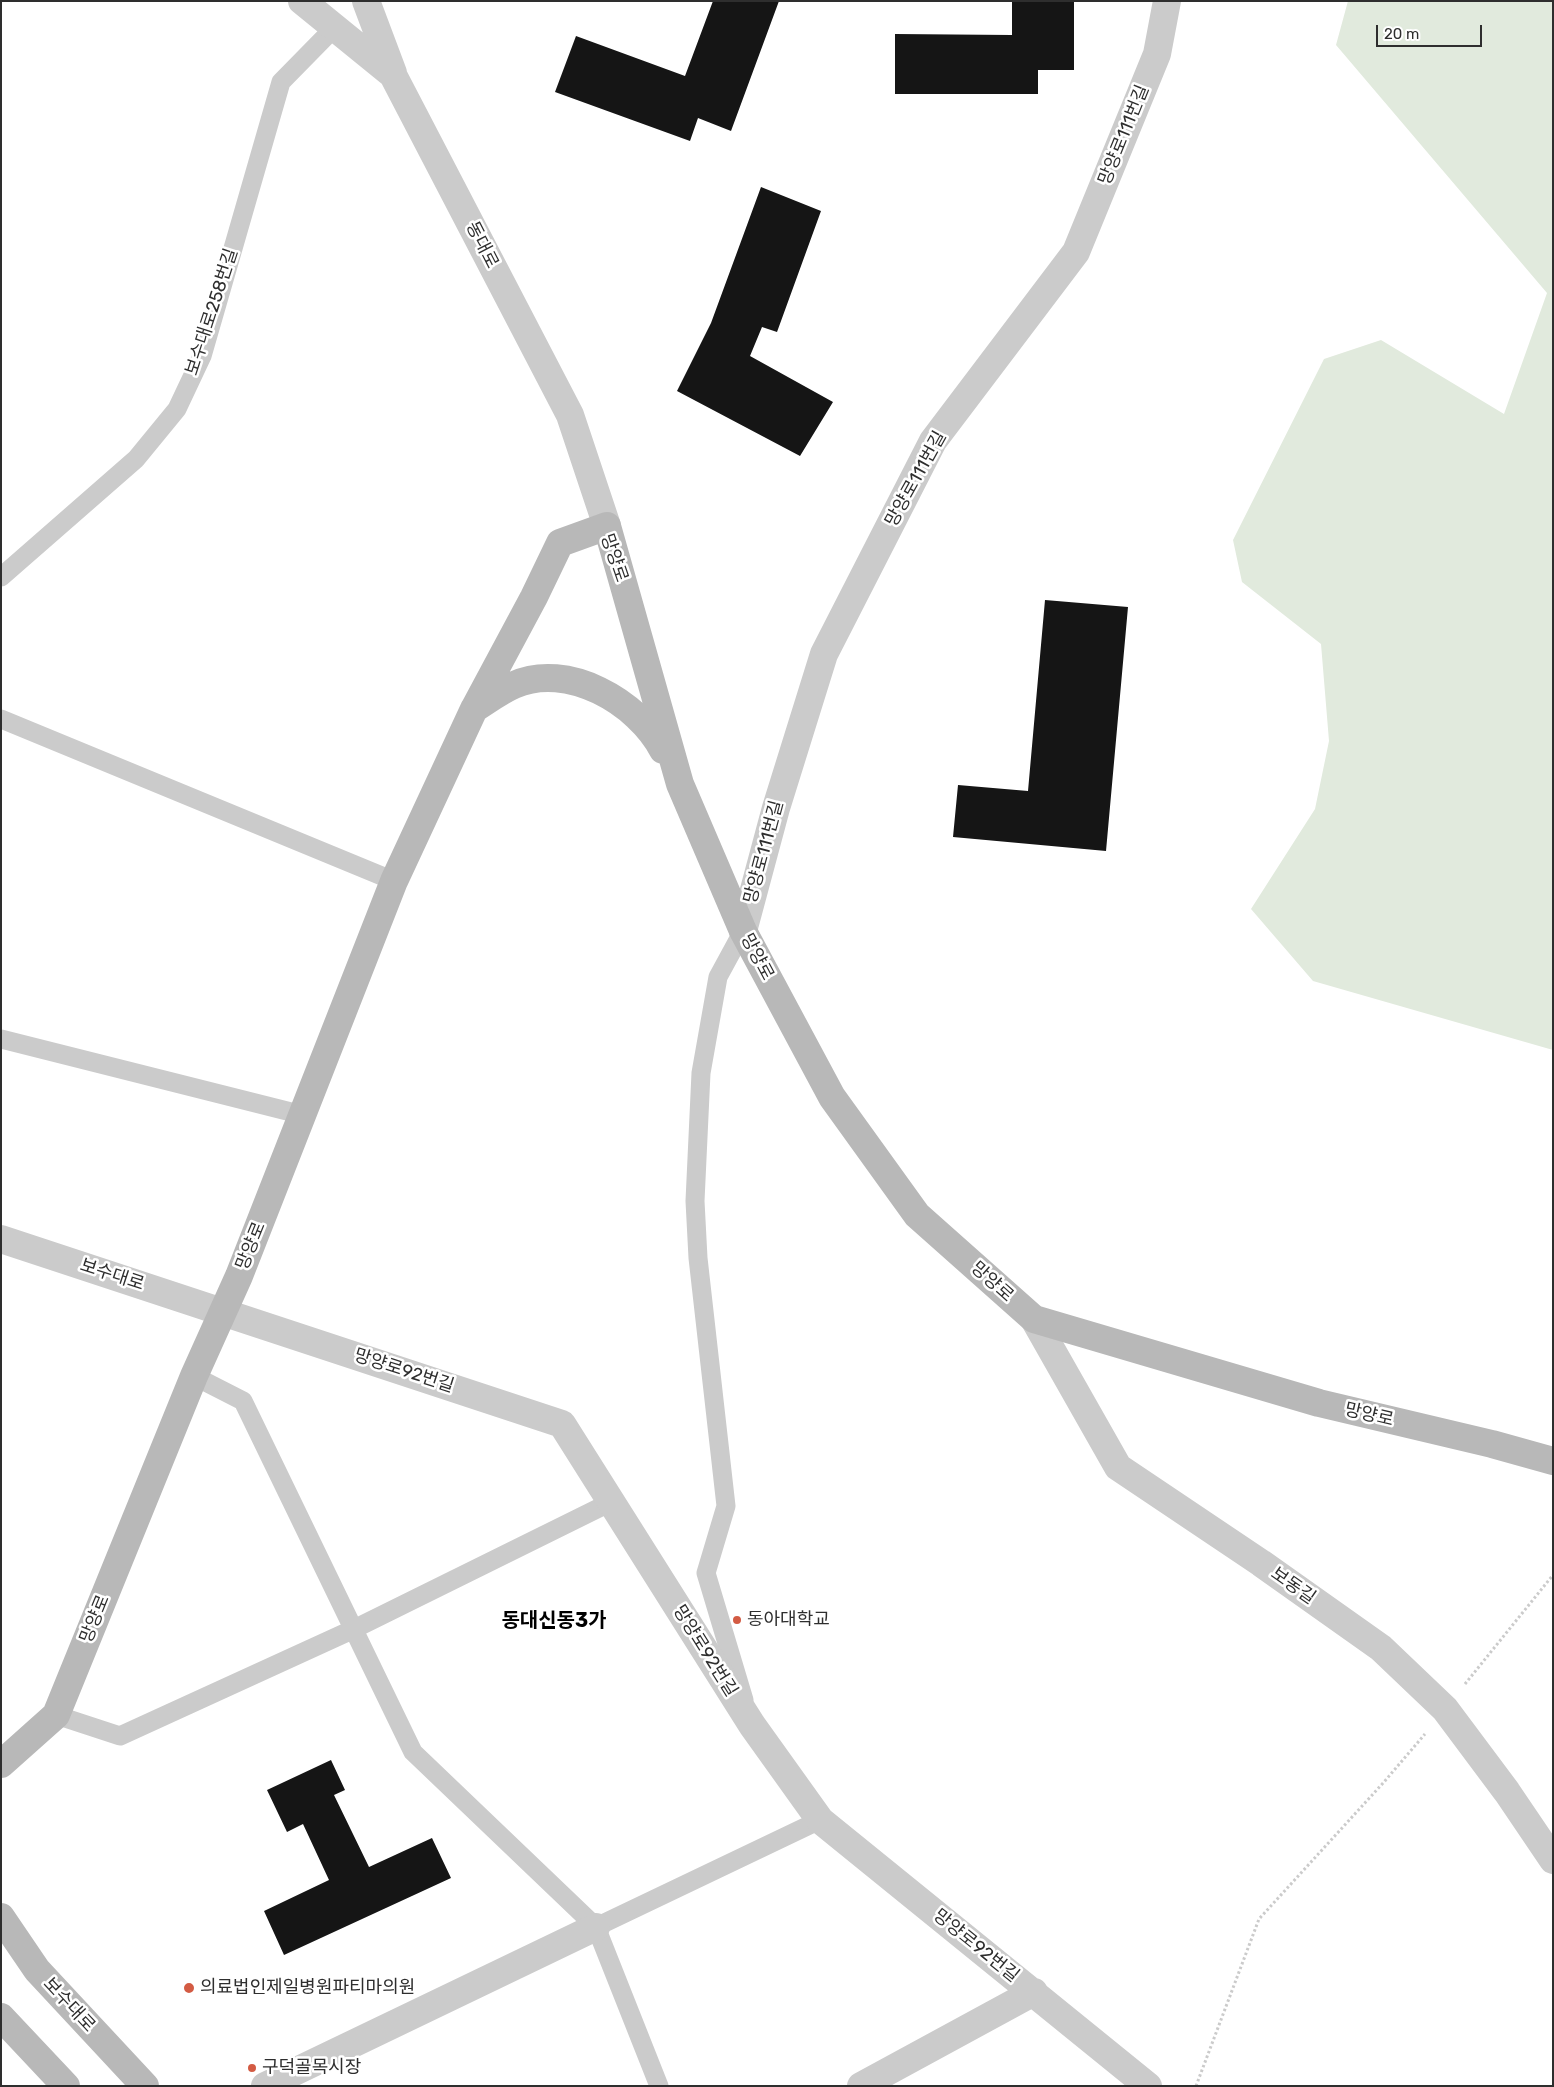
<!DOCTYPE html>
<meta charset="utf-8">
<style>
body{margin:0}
#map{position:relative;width:1554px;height:2087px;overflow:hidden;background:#fff;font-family:Rubik,sans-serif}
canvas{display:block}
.frame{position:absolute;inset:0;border:2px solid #2e2e2e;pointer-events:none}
.scale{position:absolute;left:1376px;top:25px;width:106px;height:22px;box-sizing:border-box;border:2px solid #2e2e2e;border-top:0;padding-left:6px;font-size:15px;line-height:18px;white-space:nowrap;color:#2e2e2e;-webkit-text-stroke:4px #fff;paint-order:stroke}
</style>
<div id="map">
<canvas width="1554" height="2087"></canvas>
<div class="frame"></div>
<div class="scale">20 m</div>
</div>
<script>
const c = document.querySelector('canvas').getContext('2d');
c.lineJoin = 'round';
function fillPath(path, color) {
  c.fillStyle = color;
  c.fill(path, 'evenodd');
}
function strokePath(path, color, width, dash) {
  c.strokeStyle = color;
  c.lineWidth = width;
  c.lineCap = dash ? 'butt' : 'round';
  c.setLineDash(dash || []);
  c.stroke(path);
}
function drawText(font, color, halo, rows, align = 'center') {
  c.font = font + ' Rubik,"Noto Sans KR",sans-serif';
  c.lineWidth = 5;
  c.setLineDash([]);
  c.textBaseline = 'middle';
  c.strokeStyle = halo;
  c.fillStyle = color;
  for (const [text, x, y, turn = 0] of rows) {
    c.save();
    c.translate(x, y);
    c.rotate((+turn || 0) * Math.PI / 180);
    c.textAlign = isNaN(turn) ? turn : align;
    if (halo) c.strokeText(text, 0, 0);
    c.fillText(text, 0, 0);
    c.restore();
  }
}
const green = new Path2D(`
 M1348,1H1553V1050L1313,981L1251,909L1315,809L1329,741L1321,644L1242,582L1233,540L1324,359L1381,340L1504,414L1547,293L1336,45Z`);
const building = new Path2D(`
 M713,1H779L731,131L698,118L690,141L555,92L576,36L685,76Z
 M1012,1H1074V70H1038V94H895V34L1012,35Z
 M761,187L821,211L777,332L762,327L750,356L833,402L800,456L677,391L711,323Z
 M1045,600L1128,607L1106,851L953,837L958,785L1028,791Z
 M331,1760L345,1790L334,1795L369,1867L432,1838L451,1878L284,1955L264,1911L329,1880L303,1824L287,1832L267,1790Z`);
const path = new Path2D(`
 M1465,1684L1553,1575
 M1196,2086L1259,1919L1384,1782L1425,1734`);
const lane = new Path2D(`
 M1,577L136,459L177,409L202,356L281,82L334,28
 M1,719L394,881
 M743,931L718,977L701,1073L695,1201L698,1258L726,1506L706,1573L744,1700
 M1,1039L303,1115
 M194,1376L243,1401L413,1752L596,1927L659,2086
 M56,1715L120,1736L354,1629L611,1502
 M596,1927L820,1820`);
const street = new Path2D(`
 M302,1L393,75L570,415L607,526
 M366,1L393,73
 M743,931L776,808L824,654L933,441L1076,252L1157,54L1167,1
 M1,1239L562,1424L752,1725L820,1820L1148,2086
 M1034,1319L1118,1467L1261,1563L1381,1648L1445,1709L1507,1792L1553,1860
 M265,2086L596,1927
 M861,2086L1034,1992`);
const secondary = new Path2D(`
 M474,709C487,701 500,691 514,685C567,661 638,702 663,750
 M1,1764L56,1715L194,1376L239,1276L394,881L474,709L534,597L560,543L607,526L680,784L743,931L832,1097L917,1215L1034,1319L1319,1403L1492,1444L1553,1461
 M1,1917L37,1970L145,2086
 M1,2017L66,2086`);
const markers = [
 [737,1620,5,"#d35b43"],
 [189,1988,6,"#d35b43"],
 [252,2068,5,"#d35b43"]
];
const streetNames = [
 ["망양로111번길",1124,135,-68],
 ["동대로",482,245,63],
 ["보수대로258번길",212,312,-72],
 ["망양로111번길",916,479,-61],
 ["망양로",614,558,71],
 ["망양로111번길",764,852,-75],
 ["망양로",757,957,62],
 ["망양로",251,1246,-68],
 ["보수대로",112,1275,18],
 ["망양로",992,1282,42],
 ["망양로92번길",404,1371,18],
 ["망양로",1369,1415,13],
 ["보동길",1293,1586,35],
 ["망양로",95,1619,-68],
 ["망양로92번길",705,1651,58],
 ["망양로92번길",976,1946,39],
 ["보수대로",69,2005,47]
];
const poiNames = [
 ["동아대학교",747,1620],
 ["의료법인제일병원파티마의원",200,1988],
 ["구덕골목시장",262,2068]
];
const quarterNames = [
 ["동대신동3가",554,1621]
];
fillPath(green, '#e1eadd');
fillPath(building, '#151515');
strokePath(path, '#cbcbcb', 3, [2.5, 2.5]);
strokePath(lane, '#cbcbcb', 19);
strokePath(street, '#cbcbcb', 28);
strokePath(secondary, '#b8b8b8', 28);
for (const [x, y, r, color] of markers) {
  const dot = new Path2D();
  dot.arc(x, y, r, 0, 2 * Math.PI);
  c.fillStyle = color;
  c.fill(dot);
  strokePath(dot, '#fff', 2);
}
drawText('18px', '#2e2e2e', '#fff', streetNames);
drawText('18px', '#2e2e2e', '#fff', poiNames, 'left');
drawText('bold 20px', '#000', '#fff', quarterNames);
</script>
